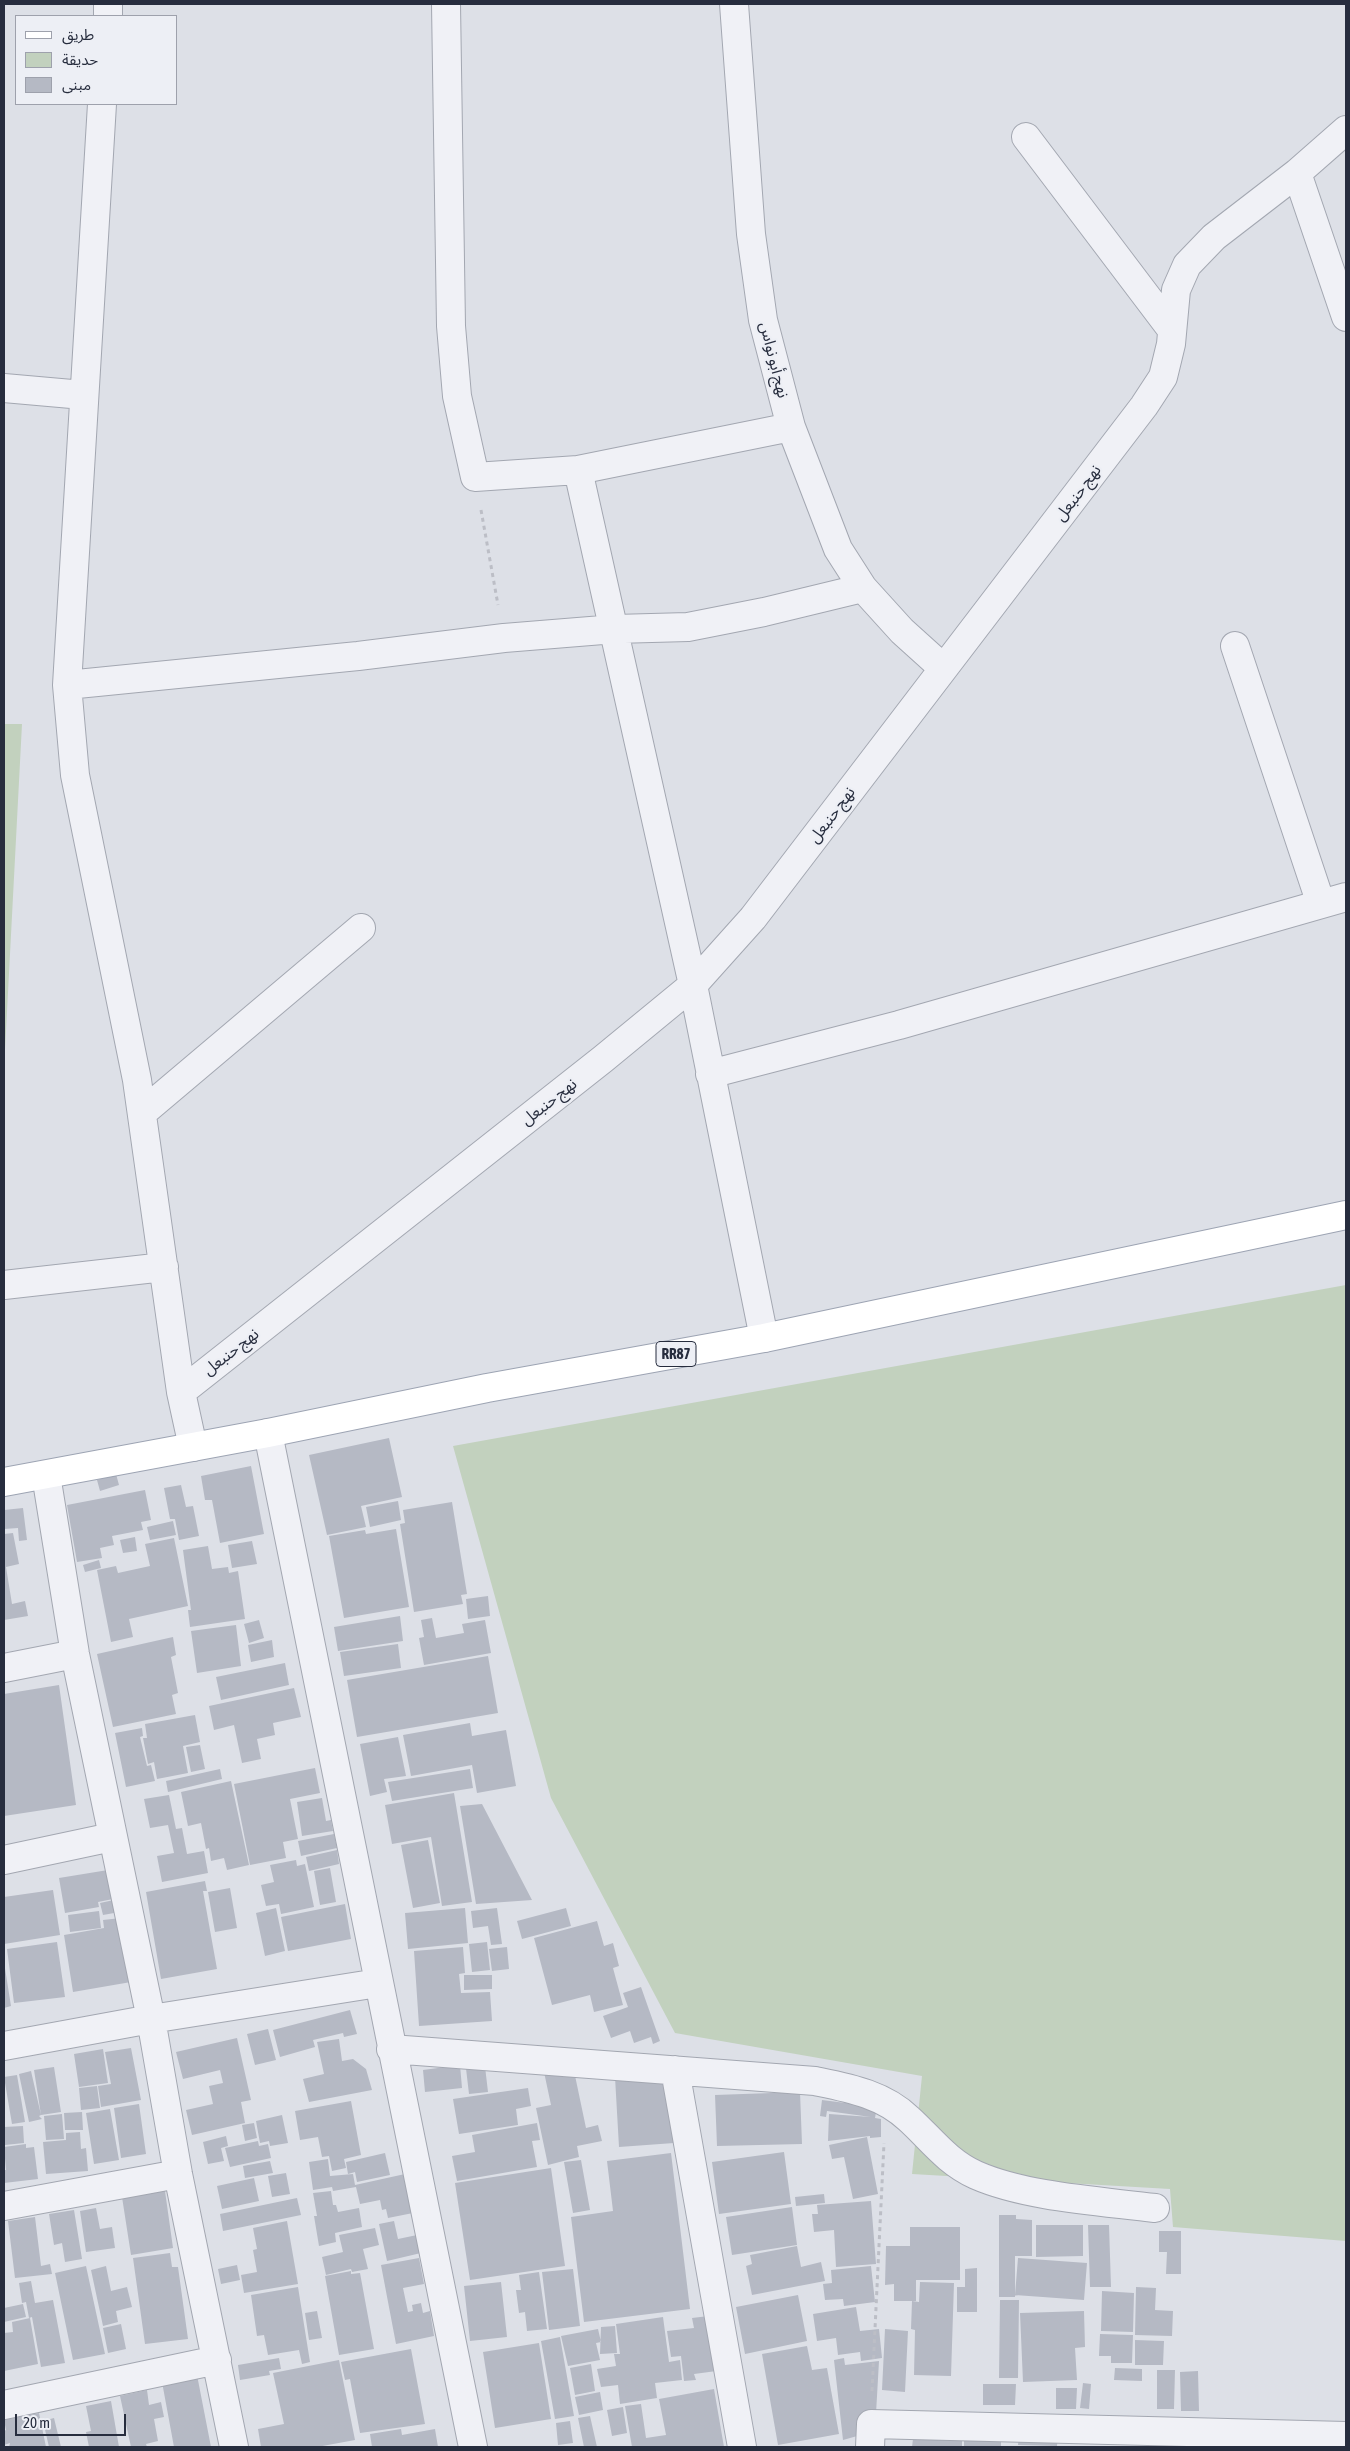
<!DOCTYPE html>
<meta charset="utf-8">
<style>
body{margin:0}
#map{position:relative;width:1350px;height:2451px;overflow:hidden;background:#dde0e7;font-family:"Asap Condensed","Noto Sans Arabic",sans-serif}
canvas{display:block}
.frame{position:absolute;inset:0;border:5px solid #272d3e;pointer-events:none}
.legend{position:absolute;left:15px;top:15px;width:162px;height:90px;box-sizing:border-box;background:#edeff5;border:1px solid #9ea1ac;margin:0;padding:6px 9px;list-style:none;font-size:15px;color:#272d3e}
.legend li{display:flex;align-items:center;gap:10px;height:25px}
.legend b{width:25px;border:1px solid #9ea1ac}
.scale{position:absolute;left:15px;top:2414px;width:111px;height:22px;box-sizing:border-box;border:2px solid #272d3e;border-top:0;padding-left:6px;font-size:15px;line-height:18px;white-space:nowrap;color:#272d3e;-webkit-text-stroke:4px #edeff5;paint-order:stroke}
</style>
<div id="map">
<canvas width="1350" height="2451"></canvas>
<div class="frame"></div>
<ul class="legend">
<li><b style="height:6px;background:#fff"></b>طريق</li>
<li><b style="height:14px;background:#c2d1be"></b>حديقة</li>
<li><b style="height:14px;background:#b5b9c4"></b>مبنى</li>
</ul>
<div class="scale">20 m</div>
</div>
<script>
const c = document.querySelector('canvas').getContext('2d');
c.lineJoin = 'round';
function fillPath(path, color) {
  c.fillStyle = color;
  c.fill(path, 'evenodd');
}
function strokePath(path, color, width, dash) {
  c.strokeStyle = color;
  c.lineWidth = width;
  c.lineCap = dash ? 'butt' : 'round';
  c.setLineDash(dash || []);
  c.stroke(path);
}
function drawText(font, color, halo, rows, align = 'center') {
  c.font = font + ' "Asap Condensed","Noto Sans Arabic",sans-serif';
  c.lineWidth = 4.5;
  c.setLineDash([]);
  c.textBaseline = 'middle';
  c.strokeStyle = halo;
  c.fillStyle = color;
  for (const [text, x, y, turn = 0] of rows) {
    c.save();
    c.translate(x, y);
    c.rotate((+turn || 0) * Math.PI / 180);
    c.textAlign = isNaN(turn) ? turn : align;
    if (halo) c.strokeText(text, 0, 0);
    c.fillText(text, 0, 0);
    c.restore();
  }
}
const green = new Path2D(`
 M4,724H22L4,1069Z
 M1346,1285V2241L1173,2227L1170,2189L912,2174L922,2076L675,2033L551,1798L453,1446Z`);
const building = new Path2D(`
 M389,1438L402,1497L361,1506L366,1527L327,1535L309,1455Z
 M251,1466L264,1534L220,1543L212,1500H205L201,1476Z
 M116,1474L119,1485L100,1491L97,1480Z
 M181,1485L186,1507L193,1506L199,1536L179,1540L175,1519H170L164,1488Z
 M145,1490L151,1520L141,1522L143,1530L112,1536L114,1545L100,1548L102,1558L77,1562L67,1505Z
 M398,1501L401,1520L370,1527L366,1507Z
 M452,1502L467,1594L461,1595L463,1604L414,1612L400,1524L405,1523L403,1510Z
 M23,1508L27,1540L19,1541L18,1528L4,1529V1510Z
 M173,1521L176,1535L150,1540L147,1527Z
 M396,1529L409,1607L344,1618L329,1536L365,1530L366,1534Z
 M13,1533L19,1564L6,1567L12,1604L25,1601L28,1616L4,1620V1534Z
 M135,1537L137,1551L123,1553L120,1540Z
 M174,1538L188,1606L129,1619L133,1637L111,1642L97,1570L116,1566L118,1573L150,1566L145,1544Z
 M252,1541L257,1564L232,1568L228,1545Z
 M208,1546L212,1569L228,1567L229,1573L238,1571L245,1619L190,1627L188,1610H191L183,1550Z
 M99,1560L101,1568L85,1572L83,1565Z
 M488,1596L490,1616L468,1619L466,1599Z
 M400,1616L403,1641L338,1651L334,1627Z
 M432,1618L436,1638L464,1633L462,1624L485,1620L491,1653L424,1665L419,1638L424,1637L421,1620Z
 M259,1620L264,1638L249,1643L244,1624Z
 M236,1625L241,1666L197,1673L191,1631Z
 M173,1637L176,1655L171,1657L178,1693L172,1695L176,1714L113,1727L97,1654Z
 M272,1640L274,1657L251,1662L248,1645Z
 M398,1644L401,1668L344,1676L340,1652Z
 M488,1656L498,1713L357,1737L347,1680Z
 M285,1663L289,1685L221,1700L216,1677Z
 M59,1685L76,1805L4,1816V1694Z
 M294,1688L301,1717L273,1723L275,1735L257,1739L261,1759L242,1763L234,1725L214,1730L209,1706Z
 M195,1715L200,1742L183,1746L188,1773L157,1779L154,1762L148,1764L143,1738H147L145,1724Z
 M470,1723L472,1736L506,1730L516,1786L477,1793L472,1765L411,1776L403,1735Z
 M142,1728L143,1736L140,1737L147,1766L151,1765L155,1781L126,1787L115,1733Z
 M398,1737L406,1776L384,1779L387,1792L370,1796L360,1744Z
 M200,1745L205,1769L191,1772L186,1747Z
 M315,1768L320,1793L290,1799L298,1839L283,1842L286,1858L250,1865L234,1784Z
 M220,1769L222,1779L168,1792L166,1781Z
 M470,1769L473,1788L392,1801L388,1782Z
 M231,1781L249,1865L227,1870L224,1858L211,1861L209,1848L206,1849L201,1823L188,1826L181,1792Z
 M454,1793L472,1902L442,1906L431,1837L392,1844L385,1805Z
 M169,1795L176,1829L182,1828L187,1854L204,1851L208,1873L162,1882L157,1856L174,1853L168,1825L150,1828L144,1799Z
 M322,1798L326,1821L331,1820L333,1831L302,1836L297,1802Z
 M482,1804L532,1900L476,1904L460,1806Z
 M334,1834L337,1848L301,1856L298,1841Z
 M428,1840L440,1903L413,1908L401,1845Z
 M337,1850L339,1864L309,1871L306,1857Z
 M296,1860L297,1866L305,1864L314,1907L281,1914L279,1904L266,1906L261,1885L274,1882L270,1865Z
 M330,1868L336,1902L320,1905L314,1871Z
 M108,1870L113,1899L98,1902L99,1907L65,1913L59,1878Z
 M205,1881L207,1891H203L217,1969L161,1979L146,1892Z
 M230,1888L237,1928L215,1932L208,1892Z
 M53,1890L60,1935L4,1944V1897Z
 M123,1898L125,1911L103,1915L100,1903Z
 M345,1904L351,1939L288,1951L281,1917Z
 M276,1908L285,1951L265,1956L256,1913Z
 M465,1908L468,1943L408,1949L405,1913Z
 M497,1908L502,1944L491,1945L488,1926L473,1928L471,1911Z
 M566,1908L571,1926L522,1939L517,1921Z
 M99,1911L101,1928L70,1932L68,1915Z
 M121,1918L131,1982L73,1992L64,1935L104,1928L103,1920Z
 M597,1921L604,1946L613,1943L619,1966L613,1968L623,2005L594,2012L590,1995L552,2005L534,1938Z
 M57,1942L65,1997L14,2003L7,1949Z
 M487,1942L490,1970L472,1972L469,1944Z
 M463,1947L465,1973L459,1974L461,1993L490,1992L492,2021L419,2026L414,1951Z
 M507,1947L509,1969L492,1971L489,1949Z
 M4,1962L11,2006L4,2008Z
 M464,1975H492V1989L464,1990Z
 M641,1987L660,2041L653,2044L651,2037L634,2043L630,2031L611,2038L603,2016L628,2007L623,1993Z
 M350,2010L357,2034L344,2037L343,2033L313,2040L315,2047L280,2057L273,2030Z
 M268,2029L276,2060L255,2065L247,2034Z
 M237,2038L251,2100L241,2102L245,2123L192,2135L186,2110L213,2104L209,2086L223,2083L220,2070L183,2079L176,2052Z
 M339,2039L342,2061L353,2059L366,2069L372,2090L309,2102L303,2079L324,2074L317,2042Z
 M131,2048L141,2100L101,2107L98,2086L111,2084L105,2052Z
 M103,2049L108,2083L79,2087L74,2054Z
 M484,2058L488,2092L469,2094L465,2060Z
 M460,2065L462,2088L425,2092L423,2070Z
 M573,2066L586,2128L598,2125L602,2141L577,2146L579,2157L548,2165L536,2108L551,2105L544,2072Z
 M54,2067L61,2112L41,2115L34,2070Z
 M31,2071L41,2115L39,2116L42,2119L29,2122L19,2074Z
 M670,2074L674,2143L619,2147L615,2077Z
 M17,2075L25,2122L12,2124L4,2077Z
 M97,2086L100,2108L81,2110L79,2088Z
 M528,2088L531,2106L516,2109L518,2125L459,2134L453,2099Z
 M800,2092L802,2144L717,2146L715,2095Z
 M822,2100L877,2107L875,2118L881,2119V2137L870,2138V2136L828,2141L829,2114L871,2117L827,2111L826,2117L820,2116Z
 M351,2101L361,2155L344,2159L346,2168L332,2171L329,2156L322,2157L318,2137L300,2140L295,2111Z
 M139,2104L146,2154L121,2158L114,2108Z
 M110,2109L119,2160L94,2164L86,2113Z
 M82,2112L83,2130H65L64,2113Z
 M62,2114L64,2139L46,2140L44,2116Z
 M282,2115L288,2143L270,2146L269,2141L260,2143L256,2121Z
 M254,2123L257,2138L245,2141L242,2125Z
 M537,2123L540,2140L532,2141L537,2167L457,2181L452,2156L475,2152L472,2135Z
 M23,2126L24,2143L5,2145L4,2127Z
 M80,2132L81,2149L86,2148L88,2171L46,2174L43,2142L66,2140V2133Z
 M226,2136L228,2146L221,2148L224,2161L208,2164L203,2142Z
 M867,2137L878,2194L853,2199L844,2157L832,2159L829,2145Z
 M258,2141L259,2146L268,2144L271,2158L230,2167L225,2148Z
 M26,2144V2148L34,2147L38,2179L4,2183V2170H6L4,2147Z
 M784,2152L791,2204L719,2214L712,2162Z
 M385,2153L390,2175L357,2182L355,2172L348,2174L346,2162Z
 M671,2153L690,2309L584,2322L571,2217L613,2211L607,2161Z
 M328,2159L330,2176L353,2174L355,2185L405,2174L413,2213L388,2218L386,2209L382,2210L380,2200L360,2204L356,2187L333,2191L332,2187L313,2190L309,2162Z
 M581,2160L590,2210L573,2213L564,2162Z
 M270,2161L273,2173L245,2178L243,2166Z
 M551,2168L565,2266L470,2280L455,2183Z
 M286,2173L290,2194L272,2197L268,2176Z
 M254,2178L259,2201L222,2209L217,2186Z
 M165,2191L173,2248L131,2255L122,2197Z
 M331,2191L333,2205H336L338,2212L359,2208L362,2227L335,2233L336,2242L319,2246L314,2216H317L313,2193Z
 M824,2194L825,2203L796,2206L795,2197Z
 M297,2198L301,2215L223,2231L220,2214Z
 M871,2201L876,2264L836,2267L834,2230L814,2232L812,2214H818L817,2205Z
 M792,2207L797,2245L732,2255L726,2217Z
 M96,2208L100,2229L112,2227L115,2248L86,2252L80,2211Z
 M74,2210L82,2259L65,2262L62,2243L54,2245L49,2214Z
 M999,2215H1016V2219L1032,2220V2256H1015V2297H999Z
 M35,2217L41,2266L50,2264L52,2274L15,2278L8,2221Z
 M287,2221L298,2284L244,2293L241,2275L257,2272L253,2250L257,2249L253,2228Z
 M394,2221L398,2239L417,2235L421,2253L387,2261L379,2224Z
 M1036,2225H1083V2256L1036,2257Z
 M1088,2225H1109L1111,2287H1090Z
 M910,2227H960V2280H916V2301H894V2284L885,2285L886,2246H910Z
 M375,2228L379,2245L363,2249L368,2269L352,2272L351,2269L326,2275L322,2257L343,2252L339,2235Z
 M1159,2231H1181V2274H1166L1167,2252H1159Z
 M797,2246L801,2267L821,2262L825,2281L752,2295L746,2266L752,2264L750,2255Z
 M170,2253L172,2267H178L188,2339L145,2344L133,2258Z
 M419,2258L424,2284L403,2288L408,2312L413,2311L412,2305L421,2303L423,2313L430,2311L434,2336L396,2344L381,2265Z
 M1018,2258L1087,2263L1084,2300L1015,2295Z
 M237,2265L240,2280L221,2284L218,2269Z
 M86,2266L105,2354L73,2360L55,2273Z
 M106,2266L111,2291L127,2287L132,2307L116,2311L118,2322L103,2326L91,2270Z
 M871,2266L875,2302L844,2306L843,2299L825,2300L823,2284L832,2283L831,2270Z
 M977,2268V2312H957V2287H965V2269Z
 M573,2269L580,2326L549,2330L542,2272Z
 M351,2271V2274L360,2273L374,2349L339,2355L325,2276Z
 M539,2272L547,2329L527,2331L525,2312L519,2313L516,2290H521L519,2275Z
 M31,2281L35,2303L53,2300L65,2363L41,2367L32,2317L29,2318L26,2302L22,2303L19,2283Z
 M501,2282L507,2337L470,2341L464,2286Z
 M920,2282L954,2283L951,2376L914,2375L915,2330L911,2329L912,2301L919,2302Z
 M298,2287L310,2362L302,2364L299,2350L268,2355L264,2335L257,2336L251,2295Z
 M1136,2287L1156,2288L1155,2310L1173,2311L1172,2336L1135,2335Z
 M1102,2291L1134,2293L1133,2332L1101,2331Z
 M798,2295L807,2341L745,2354L736,2307Z
 M1000,2300H1019L1018,2378H999Z
 M23,2304L26,2317L4,2322V2308Z
 M856,2307L860,2331L879,2329L882,2358L861,2361L860,2352L838,2355L836,2338L817,2341L813,2314Z
 M317,2311L322,2338L309,2340L305,2313Z
 M1084,2311L1085,2347L1075,2348L1077,2380L1023,2382L1020,2313Z
 M717,2315L724,2370L694,2374L696,2380L684,2381L681,2356L671,2357L667,2331L694,2328L692,2318Z
 M663,2317L669,2362L680,2360L682,2380L655,2383L657,2398L620,2404L618,2385L601,2387L597,2369L616,2366L614,2354H620L616,2324Z
 M30,2318L38,2364L4,2371V2333L13,2332L12,2322Z
 M121,2324L126,2349L108,2353L103,2328Z
 M615,2326L617,2353L600,2354L601,2327Z
 M598,2329L601,2342L596,2343L600,2360L568,2366L561,2336Z
 M885,2329L908,2331L905,2392L882,2390Z
 M1100,2334L1133,2335L1132,2363H1111V2356H1099Z
 M560,2337L574,2416L555,2419L541,2341Z
 M1135,2340L1164,2341L1163,2365H1135Z
 M539,2343L551,2419L495,2428L483,2352Z
 M807,2346L812,2370L827,2368L839,2434L778,2445L762,2354Z
 M411,2349L425,2424L360,2433L350,2379L345,2380L341,2362Z
 M279,2358L281,2369L269,2371L270,2375L240,2380L238,2365Z
 M844,2358L845,2365L879,2361L875,2431L843,2440L834,2360Z
 M339,2360L355,2440L317,2447H261L258,2429L284,2424L273,2373Z
 M591,2364L595,2391L575,2395L570,2368Z
 M1115,2368L1142,2369V2381L1114,2380Z
 M1157,2370H1175L1174,2409H1157Z
 M1198,2371L1199,2411H1181L1180,2372Z
 M197,2375L211,2447H174L162,2382Z
 M1083,2383L1091,2384L1089,2409L1080,2408Z
 M983,2384H1016L1015,2405H983Z
 M1056,2388H1077L1076,2409H1056Z
 M714,2389L724,2447H632L625,2406L641,2404L646,2438L666,2435L659,2399Z
 M147,2390L149,2405L161,2402L164,2417L154,2419L158,2441L146,2444L147,2447H131L120,2396Z
 M600,2392L603,2410L579,2415L575,2397Z
 M111,2401L119,2447H89L86,2432L91,2431L86,2406Z
 M623,2407L627,2433L612,2436L607,2410Z
 M39,2413L46,2447H9L10,2443L4,2445V2431L6,2430L4,2420Z
 M590,2416L597,2447H584L578,2418Z
 M54,2418L61,2447H49L43,2421Z
 M570,2421L573,2443L558,2445L556,2423Z
 M401,2429L402,2435L435,2429L438,2447H372L370,2434Z
 M1019,2432L1058,2433L1057,2446L1018,2445Z
 M913,2439L962,2441V2447H912Z
 M964,2439L1001,2441V2447H964Z`);
const path = new Path2D(`
 M481,510L498,605
 M872,2391L884,2143`);
const minor = new Path2D(`
 M446,4L451,326L457,396L475,477L578,470L791,427
 M734,4L751,234L763,320L791,427L838,549L863,588L902,631L943,668
 M108,16V4
 M102,104L67,685L75,775L137,1080L181,1392L193,1447
 M1026,137L1172,330
 M1297,173L1346,317
 M4,388L83,395
 M578,470L693,985L764,1338
 M1235,646L1321,904
 M67,685L358,656L504,638L615,629L688,627L764,612L863,588
 M710,1074L899,1025L1346,897
 M142,1113L361,928
 M4,1285L164,1267
 M181,1392L603,1059L693,985L753,918L1144,406L1163,377L1171,344L1176,290L1187,265L1214,237L1297,173L1346,130
 M268,1433L473,2447
 M46,1475L75,1654L151,2019L178,2174L234,2447
 M4,1668L75,1654
 M4,1860L112,1837
 M4,2046L151,2019L378,1983
 M391,2049L815,2081C849,2088 883,2094 909,2119C931,2139 947,2162 976,2175C1026,2197 1100,2201 1155,2208
 M675,2070L742,2447
 M4,2206L178,2174
 M4,2405L217,2360
 M870,2447L871,2424L1346,2436`);
const major = new Path2D(`
 M4,1482L268,1433L487,1388L764,1338L1346,1215`);
const shields = [
 [676,1354,40]
];
const shieldNames = [
 ["RR87",676,1354]
];
const streetNames = [
 ["نهج أبو نواس",774,360,76],
 ["نهج حنبعل",1078,493,-53],
 ["نهج حنبعل",832,815,-53],
 ["نهج حنبعل",549,1102,-38],
 ["نهج حنبعل",231,1352,-38]
];
fillPath(green, '#c2d1be');
fillPath(building, '#b5b9c4');
strokePath(minor, '#a3a7b1', 30);
strokePath(major, '#9da4b3', 30);
strokePath(path, '#bcbec6', 3, [4, 4]);
strokePath(minor, '#f0f1f6', 28);
strokePath(major, '#fff', 28);
for (const [x, y, w] of shields) {
  const box = new Path2D();
  box.roundRect(x - w / 2, y - 12.5, w, 25, 4);
  c.fillStyle = '#edeff5';
  c.fill(box);
  strokePath(box, '#272d3e', 1);
}
drawText('bold 15px', '#272d3e', null, shieldNames);
drawText('16px', '#272d3e', '#edeff5', streetNames);
</script>
